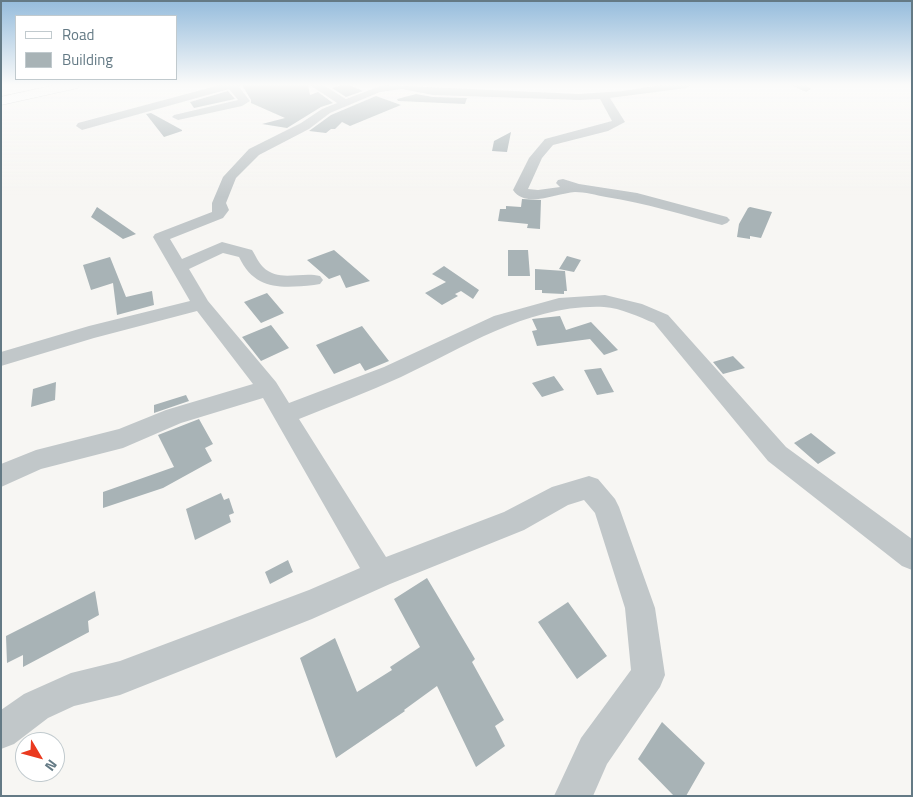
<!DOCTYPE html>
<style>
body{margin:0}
#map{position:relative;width:913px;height:797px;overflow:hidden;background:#f7f6f3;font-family:"Titillium Web",sans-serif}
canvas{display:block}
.frame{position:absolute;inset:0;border:2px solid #647a85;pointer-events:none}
.legend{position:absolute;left:15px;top:15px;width:162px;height:65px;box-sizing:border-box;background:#fff;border:1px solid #c1cace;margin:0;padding:6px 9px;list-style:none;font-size:15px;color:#647a85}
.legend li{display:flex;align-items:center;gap:10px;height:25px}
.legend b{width:25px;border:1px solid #c1cace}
.north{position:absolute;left:15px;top:732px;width:50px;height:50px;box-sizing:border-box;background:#fff;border:1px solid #c1cace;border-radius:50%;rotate:127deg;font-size:14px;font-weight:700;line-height:20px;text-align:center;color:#647a85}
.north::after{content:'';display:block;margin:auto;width:18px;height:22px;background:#ea3a1f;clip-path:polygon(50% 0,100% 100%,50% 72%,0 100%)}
</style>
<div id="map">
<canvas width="913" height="797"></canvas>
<div class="frame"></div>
<ul class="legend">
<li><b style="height:6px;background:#fff"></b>Road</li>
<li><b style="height:14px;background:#a8b3b6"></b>Building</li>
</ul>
<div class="north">N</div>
</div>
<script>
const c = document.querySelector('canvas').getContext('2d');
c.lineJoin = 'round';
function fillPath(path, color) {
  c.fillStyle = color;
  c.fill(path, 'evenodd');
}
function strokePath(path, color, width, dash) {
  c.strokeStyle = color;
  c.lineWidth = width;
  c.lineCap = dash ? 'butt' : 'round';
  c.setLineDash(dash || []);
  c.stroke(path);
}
const building = new Path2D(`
 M242,85H308L310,95L318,92L333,103L321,107L287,128L262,124L285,118L251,103V100Z
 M341,85H349L363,91L346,97L332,88Z
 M228,91L235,99L194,108L190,102Z
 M416,94L433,97L467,98L465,104L398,101L397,99Z
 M376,96L401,105L350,126L342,122L335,129H331L326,133L309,131L331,115Z
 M151,113L182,130V131L164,137L146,114Z
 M511,132L507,152L492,151L494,141Z
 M522,199L541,200L540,229L527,228L528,224L498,221L500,209H506V206L521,207Z
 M97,207L136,234L123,239L91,217Z
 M750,207L772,212L761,238L750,236V239L737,237L739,224L748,208Z
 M334,250L370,281L346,288L340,275L329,279L307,260Z
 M508,250H528L530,276H508Z
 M567,256L581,260L574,272L559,269Z
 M110,257L126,297L152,291L154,305L117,315L113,283L91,290L83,265Z
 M444,266L479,290L473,299L461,291L455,294L458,296L442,305L425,293L446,282L432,274Z
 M535,269L565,271L567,291H564V294L542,293V290H535Z
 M267,293L284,313L261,323L244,302Z
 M560,316L566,330L591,322L618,350L604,355L590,339L537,346L532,331L537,330L532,319Z
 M271,325L289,348L261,361L242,337Z
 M362,326L389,361L365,371L360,363L334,374L316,345Z
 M733,356L745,368L723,374L713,362Z
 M601,368L614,392L597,395L584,370Z
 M554,376L564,390L542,397L532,383Z
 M56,382L55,400L31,407L33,389Z
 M186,395L189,401L154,413V405Z
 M199,419L213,444L205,448L212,461L163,488L103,508V492L174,467L158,435Z
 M811,433L836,453L818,464L794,443Z
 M221,493L224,500L229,498L234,513L229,515L231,522L195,540L186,509Z
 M288,560L293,572L270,584L265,572Z
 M427,578L475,659L472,662L504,720L495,726L505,746L476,767L437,686L404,710L405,711L336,758L300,658L335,638L357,692L392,670L390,667L420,647L394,599Z
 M95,591L99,615L88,621L89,632L23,667V655L7,663L6,636Z
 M568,602L607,656L577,679L538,622Z
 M662,722L705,763L686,796H674L638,759Z`);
const minor = new Path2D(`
 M220,85H240L239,87L250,101L242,106L178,120L172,117L174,115L238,100L229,89L82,130L76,126L78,123Z
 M310,85H323L346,99L383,85L579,94L623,91L662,85H691L686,88L610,98L625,122L608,131L553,145L542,158L528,189L538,190L560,187L556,183L558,180L563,179L579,184L637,193L727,217L730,220L727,223L722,225C683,215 645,203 606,197C596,195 585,192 575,192C557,193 526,209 513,190L529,158L545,139L612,121L600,99L579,100L433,95L402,89L380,92L330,113L309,129L259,155L236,178L226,203L229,210L223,218L170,239L182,259L222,242L252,250C256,256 258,262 263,267C279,283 301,271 320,276L323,280L320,284L314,285C282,288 255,291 239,257L223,253L189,269L208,301L276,382L289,403L384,367L494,316L559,298L605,295L642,304L668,315L786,447L912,539V570L902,566L768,461L654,323C639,317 621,308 604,307C529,304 466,347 401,377C368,392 333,405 299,419L386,557L504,512L552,487L589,476L598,479L615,499L619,507L655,608L665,675L660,687L607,764L593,796H554L581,738L631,670L625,608L595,513L584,500L568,505L524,530L390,584L312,619L120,695L74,706L48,718L14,744L1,749V710L24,694L71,673L120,661L309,590L360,568L263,398L181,423L123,448L41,469L1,487V464L36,450L119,429L166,410L253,384L197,311L94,338L1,366V352L89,326L190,301L153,237L155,234L212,212V203L223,177L249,149L301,123L322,109L337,103Z
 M791,85H806L811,89L806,92Z`);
const major = new Path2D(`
 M55,85H80L78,88L1,105V97Z`);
fillPath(building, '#a8b3b6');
strokePath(major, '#b5babd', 1);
fillPath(minor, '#c1c7c9');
fillPath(major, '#fff');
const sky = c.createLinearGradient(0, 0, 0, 197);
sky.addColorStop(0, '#95bcdc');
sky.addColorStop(0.43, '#fbfbfa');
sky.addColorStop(1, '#fbfbfa00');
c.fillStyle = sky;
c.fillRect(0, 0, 913, 197);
</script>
